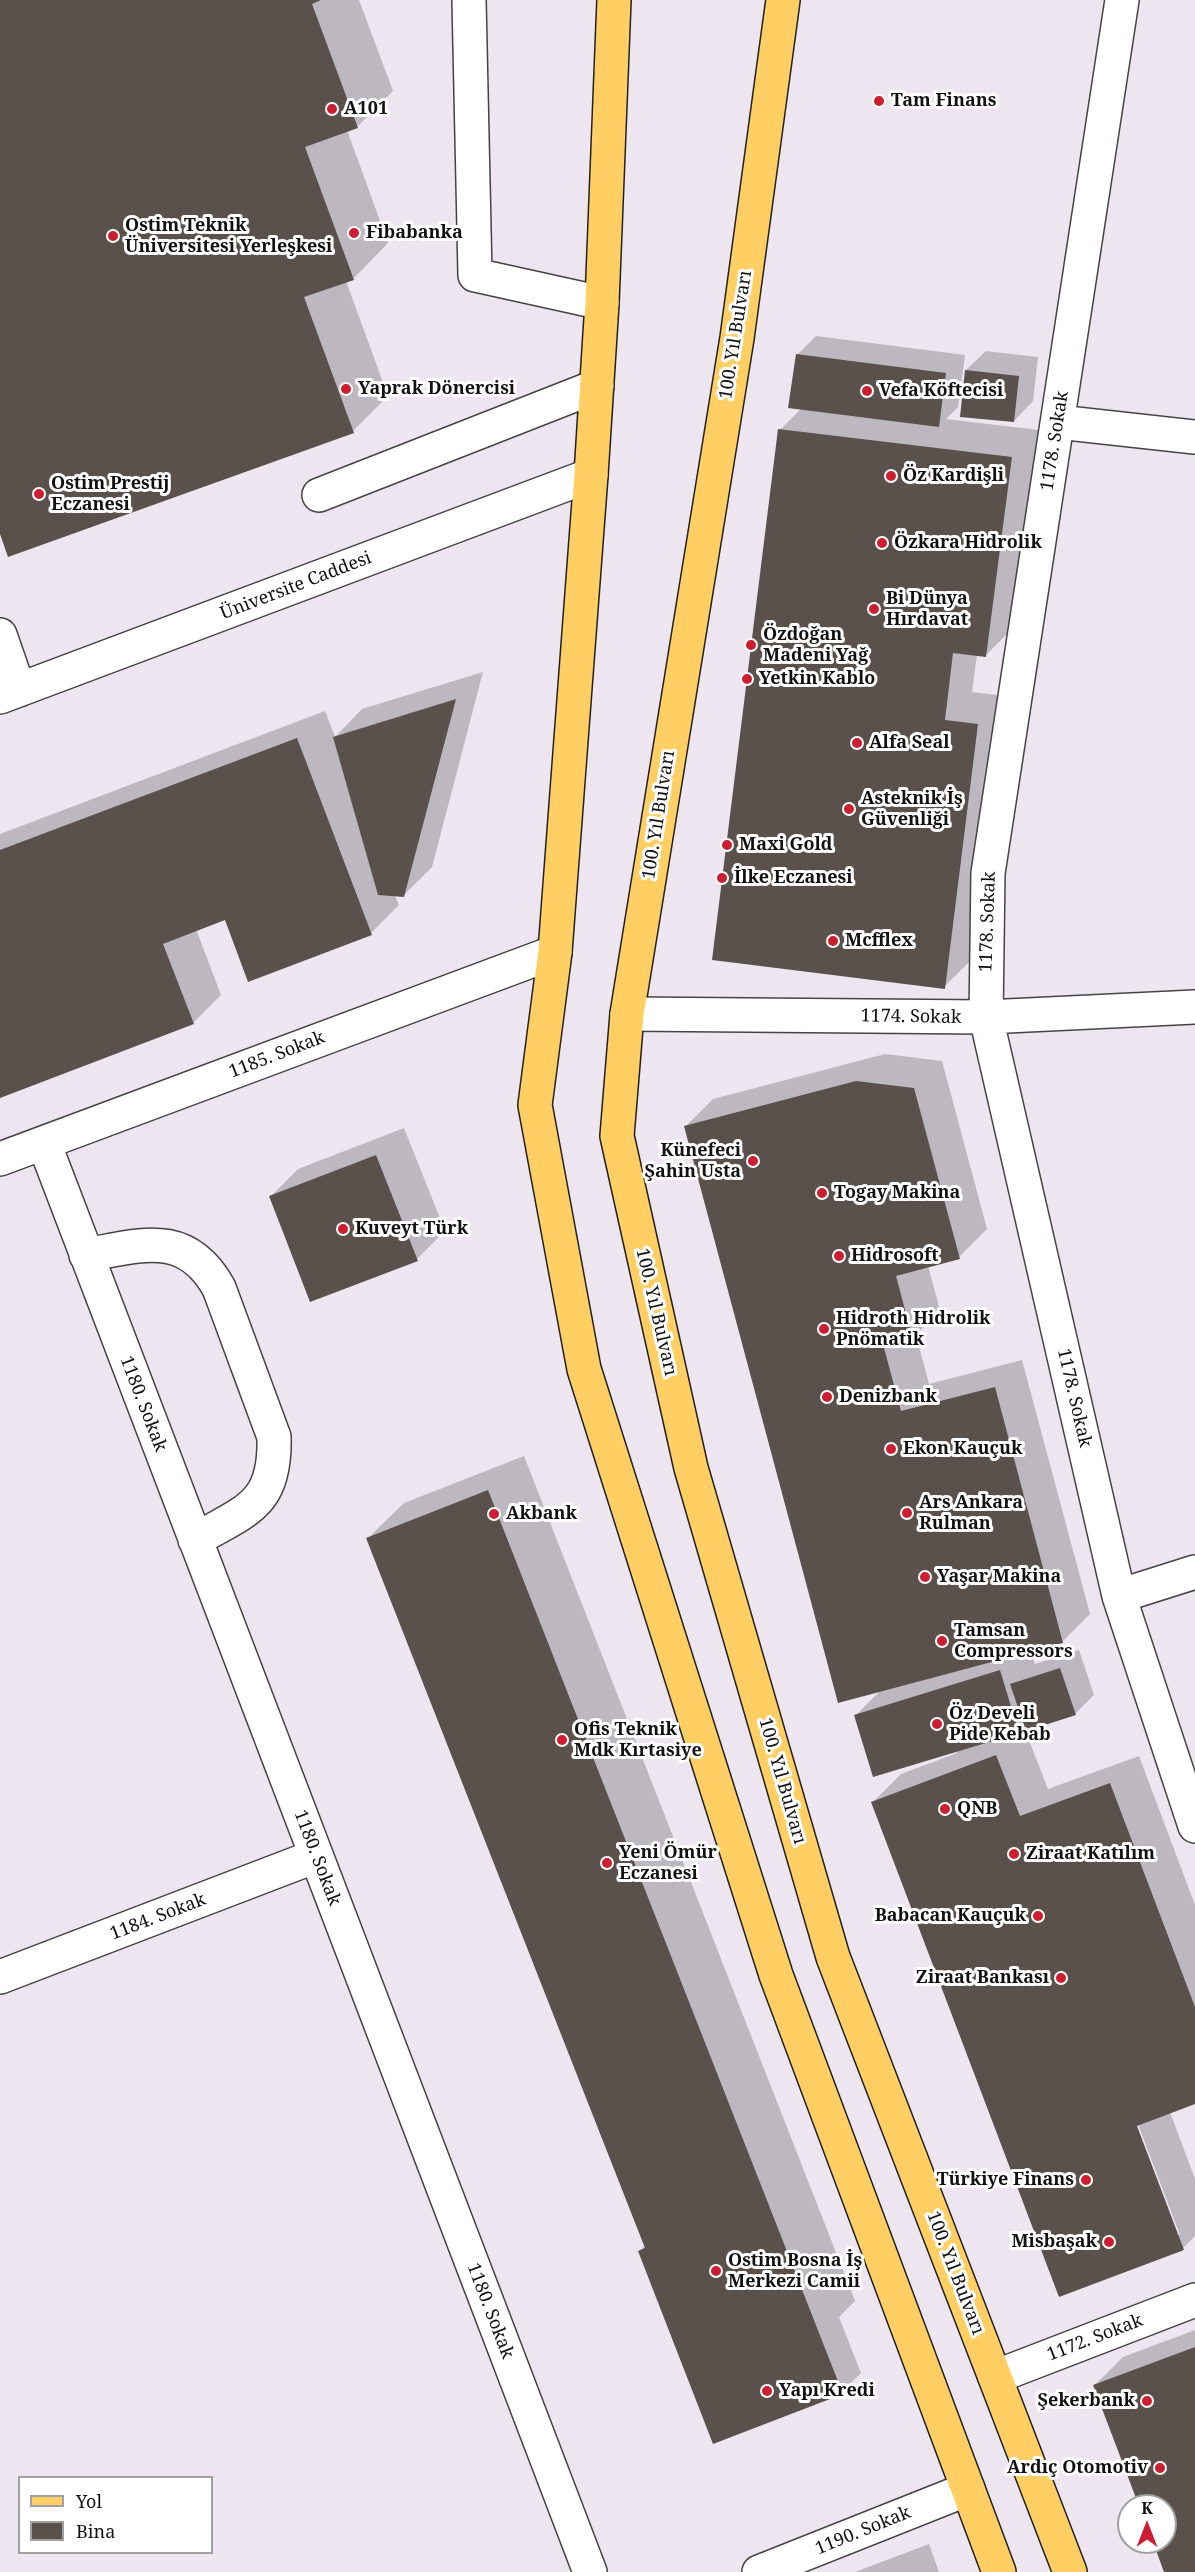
<!DOCTYPE html>
<meta charset="utf-8">
<style>
body{margin:0}
#map{position:relative;width:1195px;height:2572px;overflow:hidden;background:#fffcf4;font-family:"Noto Serif",serif}
canvas{display:block}
.legend{position:absolute;left:18px;top:2476px;width:195px;height:78px;box-sizing:border-box;background:#fff;border:2px solid #a0a0a0;margin:0;padding:8px 10px;list-style:none;font-size:18px;color:#111}
.legend li{display:flex;align-items:center;gap:12px;height:30px}
.legend b{width:30px;border:2px solid #a0a0a0}
.north{position:absolute;left:1117px;top:2494px;width:60px;height:60px;box-sizing:border-box;background:#fff;border:2px solid #a0a0a0;border-radius:50%;rotate:0deg;font-size:16px;font-weight:700;line-height:24px;text-align:center;color:#111}
.north::after{content:'';display:block;margin:auto;width:21px;height:27px;background:#cc1d31;clip-path:polygon(50% 0,100% 100%,50% 72%,0 100%)}
</style>
<div id="map">
<canvas width="1195" height="2572"></canvas>
<ul class="legend">
<li><b style="height:8px;background:#ffcf64"></b>Yol</li>
<li><b style="height:16px;background:#5a504c"></b>Bina</li>
</ul>
<div class="north">K</div>
</div>
<script>
const c = document.querySelector('canvas').getContext('2d');
c.lineJoin = 'round';
function fillPath(path, color) {
  c.fillStyle = color;
  c.fill(path, 'evenodd');
}
function strokePath(path, color, width, dash) {
  c.strokeStyle = color;
  c.lineWidth = width;
  c.lineCap = dash ? 'butt' : 'round';
  c.setLineDash(dash || []);
  c.stroke(path);
}
function drawText(font, color, halo, rows, align = 'center') {
  c.font = font + ' "Noto Serif",serif';
  c.lineWidth = 6;
  c.setLineDash([]);
  c.textBaseline = 'middle';
  c.strokeStyle = halo;
  c.fillStyle = color;
  for (const [text, x, y, turn = 0] of rows) {
    c.save();
    c.translate(x, y);
    c.rotate((+turn || 0) * Math.PI / 180);
    c.textAlign = isNaN(turn) ? turn : align;
    if (halo) c.strokeText(text, 0, 0);
    c.fillText(text, 0, 0);
    c.restore();
  }
}
const industrial = new Path2D(`
 M0,0H1195V2572H0ZM20,2478H212V2552H20ZM1129,2506H1165V2542H1129Z`);
const shadow = new Path2D(`
 M0,0H359L393,91L357,127L347,130L388,243L353,279L346,281L388,396L353,431L0,530Z
 M816,336L965,355L958,407L946,419L1039,430L1014,627L986,655L977,654L972,692L1005,696L972,959L944,987L780,430L801,409L797,355Z
 M986,351L1038,357L1033,401L1014,421L966,370Z
 M483,672L432,867L404,895L394,894L399,905L371,933L226,918L196,929L221,995L193,1023L0,1096V834L325,711L335,737L362,709Z
 M885,1054L942,1061L987,1229L959,1257L928,1266L940,1310L916,1335L929,1384L1022,1360L1090,1614L1062,1642L1030,1650L1035,1664L1079,1650L1094,1695L1075,1714L1025,1730L1048,1789L1139,1756L1195,1905V2102L1170,2112L1195,2179V2236L1183,2248L873,1802L901,1774L957,1753L956,1751L856,1715L881,1690L685,1127L713,1099ZM1136,2119L1180,2235H1177L1133,2120Z
 M404,1128L445,1231L417,1259L270,1197L298,1169Z
 M524,1456L855,2301L839,2317L861,2373L842,2392L640,2251L646,2245L368,1538L404,1503Z
 M1195,2330V2572H1166L1154,2542H1165V2506H1141L1095,2385L1123,2357Z
 M929,2544L939,2572H855Z`);
const building = new Path2D(`
 M0,0H321L312,4L358,128L305,147L354,280L304,297L354,433L8,557L0,534Z
 M796,354L946,373L939,427L788,408Z
 M965,370L1019,376L1014,422L960,417Z
 M778,429L1012,457L986,657L953,653L945,720L978,724L945,989L712,960Z
 M456,699L404,897L378,895L333,737Z
 M297,738L372,935L248,982L225,920L163,944L194,1024L0,1098V850Z
 M856,1081L914,1088L960,1259L896,1276L913,1340L884,1348L901,1411L995,1387L1063,1643L838,1703L684,1126Z
 M376,1155L418,1261L310,1302L269,1196Z
 M488,1490L843,2394L713,2444L638,2251L645,2248L366,1538Z
 M1060,1668L1076,1715L1026,1731L1010,1684Z
 M1000,1670L1019,1733L873,1777L854,1715Z
 M996,1755L1020,1816L1110,1783L1195,2007V2104L1137,2126L1184,2250L1059,2297L871,1802Z
 M1195,2347V2572H1164L1153,2542H1165V2506H1139L1093,2385Z`);
const minor = new Path2D(`
 M469,0L475,275L602,303
 M1122,0L988,873L986,1017L1119,1596L1195,1826
 M1058,422L1195,437
 M319,495L597,386
 M0,635L19,690
 M0,697L591,475
 M627,1014L986,1017L1195,1007
 M44,1143L590,2572
 M0,1159L555,952
 M86,1255C142,1245 186,1229 219,1288L274,1437C276,1505 247,1510 195,1540
 M1119,1596L1195,1572
 M0,1977L316,1856
 M995,2377L1195,2300
 M759,2572L968,2489`);
const major = new Path2D(`
 M614,0L602,303L591,475L555,952L535,1105L584,1369L776,1975L999,2572
 M783,0L737,338L627,1014L617,1136L691,1468L833,1957L1070,2572`);
const markers = [
 [879,101,6,"#cc1d31"],
 [332,109,6,"#cc1d31"],
 [354,233,6,"#cc1d31"],
 [113,236,6,"#cc1d31"],
 [346,389,6,"#cc1d31"],
 [867,391,6,"#cc1d31"],
 [891,476,6,"#cc1d31"],
 [39,494,6,"#cc1d31"],
 [882,543,6,"#cc1d31"],
 [874,609,6,"#cc1d31"],
 [751,645,6,"#cc1d31"],
 [747,679,6,"#cc1d31"],
 [857,743,6,"#cc1d31"],
 [849,809,6,"#cc1d31"],
 [727,845,6,"#cc1d31"],
 [722,878,6,"#cc1d31"],
 [833,941,6,"#cc1d31"],
 [753,1161,6,"#cc1d31"],
 [822,1193,6,"#cc1d31"],
 [343,1229,6,"#cc1d31"],
 [839,1256,6,"#cc1d31"],
 [824,1329,6,"#cc1d31"],
 [827,1397,6,"#cc1d31"],
 [891,1449,6,"#cc1d31"],
 [907,1513,6,"#cc1d31"],
 [494,1514,6,"#cc1d31"],
 [925,1577,6,"#cc1d31"],
 [942,1641,6,"#cc1d31"],
 [937,1724,6,"#cc1d31"],
 [562,1740,6,"#cc1d31"],
 [945,1809,6,"#cc1d31"],
 [1014,1854,6,"#cc1d31"],
 [607,1863,6,"#cc1d31"],
 [1038,1916,6,"#cc1d31"],
 [1061,1978,6,"#cc1d31"],
 [1086,2180,6,"#cc1d31"],
 [1109,2242,6,"#cc1d31"],
 [716,2271,6,"#cc1d31"],
 [767,2391,6,"#cc1d31"],
 [1147,2401,6,"#cc1d31"],
 [1160,2468,6,"#cc1d31"]
];
const poiNames = [
 ["Tam Finans",891,101],
 ["A101",344,109],
 ["Ostim Teknik",125,226],
 ["Üniversitesi Yerleşkesi",125,247],
 ["Fibabanka",366,233],
 ["Yaprak Dönercisi",358,389],
 ["Vefa Köftecisi",879,391],
 ["Öz Kardişli",903,476],
 ["Ostim Prestij",51,484],
 ["Eczanesi",51,505],
 ["Özkara Hidrolik",894,543],
 ["Bi Dünya",886,599],
 ["Hırdavat",886,620],
 ["Özdoğan",763,635],
 ["Madeni Yağ",763,656],
 ["Yetkin Kablo",759,679],
 ["Alfa Seal",869,743],
 ["Asteknik İş",861,799],
 ["Güvenliği",861,820],
 ["Maxi Gold",739,845],
 ["İlke Eczanesi",734,878],
 ["Mcfflex",845,941],
 ["Künefeci",741,1151,"right"],
 ["Şahin Usta",741,1172,"right"],
 ["Togay Makina",834,1193],
 ["Kuveyt Türk",355,1229],
 ["Hidrosoft",851,1256],
 ["Hidroth Hidrolik",836,1319],
 ["Pnömatik",836,1340],
 ["Denizbank",839,1397],
 ["Ekon Kauçuk",903,1449],
 ["Ars Ankara",919,1503],
 ["Rulman",919,1524],
 ["Akbank",506,1514],
 ["Yaşar Makina",937,1577],
 ["Tamsan",954,1631],
 ["Compressors",954,1652],
 ["Öz Develi",949,1714],
 ["Pide Kebab",949,1735],
 ["Ofis Teknik",574,1730],
 ["Mdk Kırtasiye",574,1751],
 ["QNB",957,1809],
 ["Yeni Ömür",619,1853],
 ["Eczanesi",619,1874],
 ["Ziraat Katılım",1026,1854],
 ["Babacan Kauçuk",1026,1916,"right"],
 ["Ziraat Bankası",1049,1978,"right"],
 ["Türkiye Finans",1074,2180,"right"],
 ["Misbaşak",1097,2242,"right"],
 ["Ostim Bosna İş",728,2261],
 ["Merkezi Camii",728,2282],
 ["Yapı Kredi",779,2391],
 ["Şekerbank",1135,2401,"right"],
 ["Ardıç Otomotiv",1148,2468,"right"]
];
const streetNames = [
 ["100. Yıl Bulvarı",736,335,-81],
 ["1178. Sokak",1055,441,-81],
 ["Üniversite Caddesi",296,586,-21],
 ["100. Yıl Bulvarı",659,815,-81],
 ["1178. Sokak",988,922,-88],
 ["1174. Sokak",911,1017,1],
 ["1185. Sokak",277,1055,-21],
 ["100. Yıl Bulvarı",656,1312,77],
 ["1178. Sokak",1074,1398,77],
 ["1180. Sokak",143,1404,69],
 ["100. Yıl Bulvarı",782,1781,74],
 ["1180. Sokak",317,1858,69],
 ["1184. Sokak",158,1917,-21],
 ["100. Yıl Bulvarı",955,2273,69],
 ["1180. Sokak",490,2311,69],
 ["1172. Sokak",1095,2338,-21],
 ["1190. Sokak",863,2531,-22]
];
fillPath(industrial, '#ede5ef');
fillPath(shadow, '#0003');
fillPath(building, '#5a504c');
strokePath(minor, '#444', 36);
strokePath(major, '#222', 36);
strokePath(minor, '#fff', 33);
strokePath(major, '#ffcf64', 33);
for (const [x, y, r, color] of markers) {
  const dot = new Path2D();
  dot.arc(x, y, r, 0, 2 * Math.PI);
  c.fillStyle = color;
  c.fill(dot);
  strokePath(dot, '#fff', 2);
}
drawText('bold 18px', '#111', '#fff', poiNames, 'left');
drawText('18px', '#111', '#fff', streetNames);
</script>
